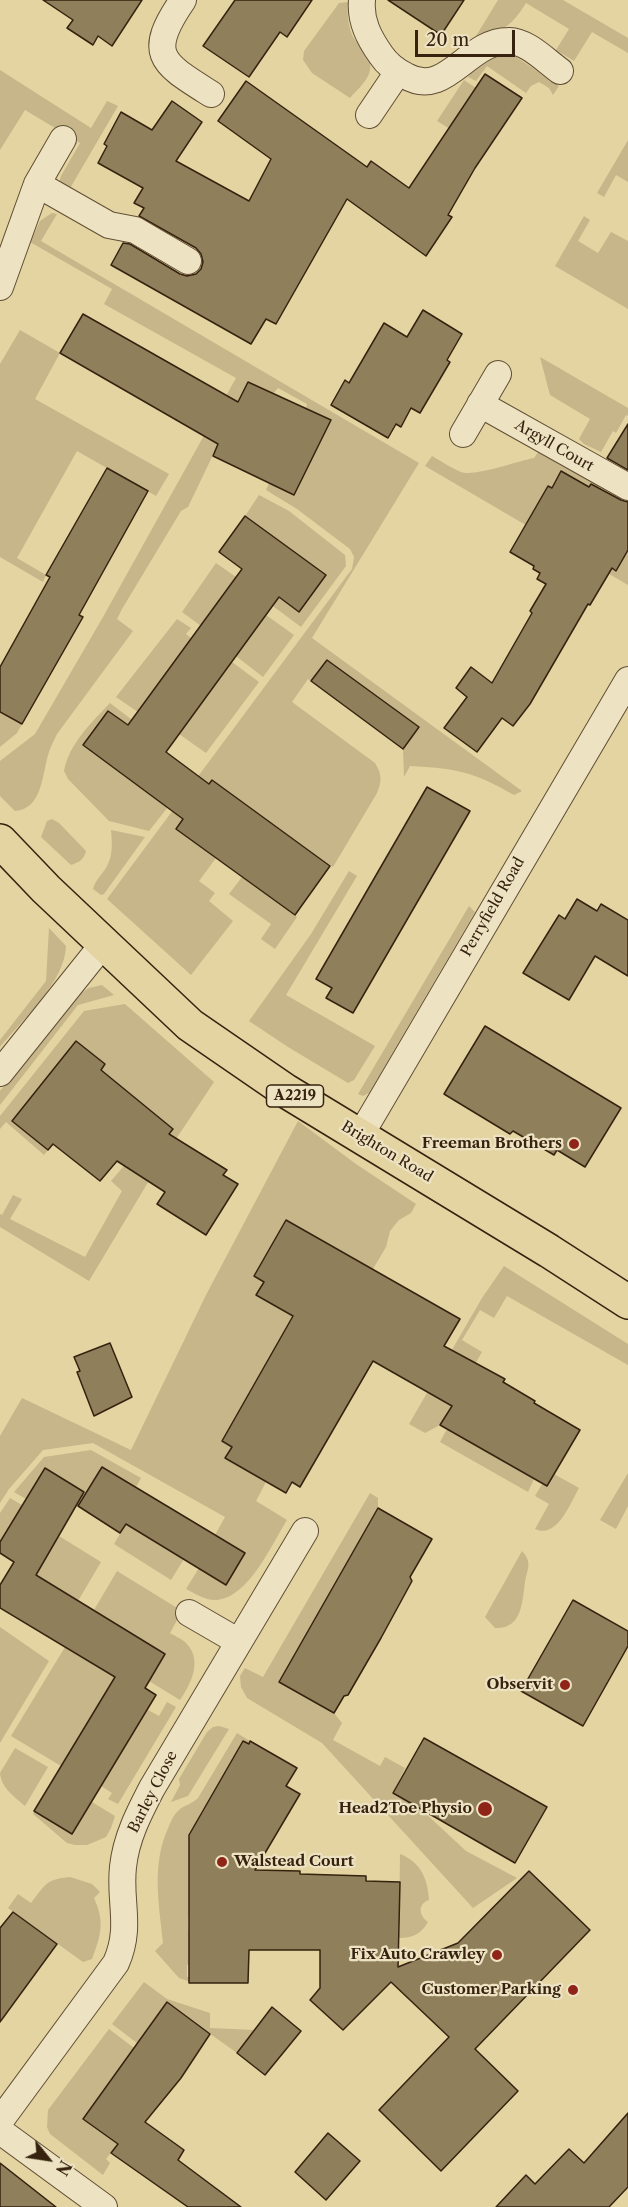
<!DOCTYPE html>
<style>
body{margin:0}
#map{position:relative;width:628px;height:2207px;overflow:hidden;background:#e3d4a2;font-family:"Libre Caslon Text",serif}
canvas{display:block}
.north{position:absolute;left:18px;top:2129px;width:60px;height:60px;-webkit-text-stroke:4px #ede3c3;paint-order:stroke;rotate:120deg;font-size:16px;font-weight:700;line-height:24px;text-align:center;color:#36220f}
.north::after{content:'';display:block;margin:auto;width:21px;height:27px;background:#36220f;clip-path:polygon(50% 0,100% 100%,50% 72%,0 100%)}
.scale{position:absolute;left:415px;top:30px;width:100px;height:27px;box-sizing:border-box;border:3px solid #36220f;border-top:0;padding-left:8px;font-size:18px;line-height:21px;white-space:nowrap;color:#36220f;-webkit-text-stroke:4px #ede3c3;paint-order:stroke}
</style>
<div id="map">
<canvas width="628" height="2207"></canvas>
<div class="north">N</div>
<div class="scale">20 m</div>
</div>
<script>
const c = document.querySelector('canvas').getContext('2d');
c.lineJoin = 'round';
function fillPath(path, color) {
  c.fillStyle = color;
  c.fill(path, 'evenodd');
}
function strokePath(path, color, width, dash) {
  c.strokeStyle = color;
  c.lineWidth = width;
  c.lineCap = dash ? 'butt' : 'round';
  c.setLineDash(dash || []);
  c.stroke(path);
}
function drawText(font, color, halo, rows, align = 'center') {
  c.font = font + ' "Libre Caslon Text",serif';
  c.lineWidth = 4.5;
  c.setLineDash([]);
  c.textBaseline = 'middle';
  c.strokeStyle = halo;
  c.fillStyle = color;
  for (const [text, x, y, turn = 0] of rows) {
    c.save();
    c.translate(x, y);
    c.rotate((+turn || 0) * Math.PI / 180);
    c.textAlign = isNaN(turn) ? turn : align;
    if (halo) c.strokeText(text, 0, 0);
    c.fillText(text, 0, 0);
    c.restore();
  }
}
const green = new Path2D(`
 M498,0H563L628,38V53L592,32L574,61L556,50L569,29L526,3C513,24 501,35 476,36Z
 M348,2C347,14 348,24 352,35C359,49 377,58 368,76C364,84 356,91 350,98L312,73L303,60L304,51L339,3Z
 M502,52L512,54L559,86L553,95L549,88L539,82L531,86L526,93L487,66L476,81L468,77L476,65Z
 M0,70L91,128L107,101L118,106L69,190L59,184L61,176L80,143L25,110L0,150Z
 M464,80L476,88L461,136L437,121Z
 M628,140V182L616,175L604,197L597,193Z
 M52,213L57,214L41,241L419,463L312,638L522,791L514,795C474,772 456,768 410,766L404,777L403,749L418,727L327,660L311,681L308,679L292,702L375,763C382,775 382,781 377,793L333,867L212,780L176,829L216,858L199,881L215,893L209,901L233,921L191,975L107,899L352,569L354,557L350,549L297,509L266,490L269,483L294,495L330,420L306,408L307,404L278,388L273,394L248,382L188,507L181,511L122,609L117,619L133,631L57,734C54,740 51,746 49,752C42,773 43,809 15,811L0,796V761L35,734L103,617L236,378L104,304L112,289L30,242L40,221Z
 M584,216L590,220L578,241L598,253L611,232L628,241V309L555,266Z
 M20,330L60,353L35,399L169,474L156,496L77,451L17,558L46,575L43,582L0,557V364Z
 M540,357L628,408V416L626,415L616,433L613,431L601,452L584,444L579,439L590,419L550,395Z
 M539,451L599,485V493L561,472L552,488L548,486L576,547L616,570L628,550V585L425,466L432,456C441,461 451,468 461,472C474,477 518,461 534,458Z
 M259,495L289,511L345,555L346,566L301,627L262,598L268,589L299,611L245,516Z
 M216,563L236,577L201,626L182,612Z
 M266,615L294,635L263,677L236,656Z
 M177,619L191,628L186,634L191,638L138,712L116,697Z
 M232,662L259,682L206,753L179,734Z
 M110,703L140,726L137,732L108,711L83,745L168,807L149,831L109,821L68,779L64,771C69,744 91,723 110,703Z
 M0,712L22,724L17,733L0,747Z
 M52,819L59,823L86,851C84,860 79,862 71,865L41,837L47,821Z
 M111,830L145,837L104,894L101,895L93,889C95,880 104,873 108,864C113,854 112,841 111,830Z
 M349,871L357,876L286,995L375,1046L354,1080L348,1083L288,1047L249,1021L311,934Z
 M242,877L297,917L275,949L261,939L271,924L229,894Z
 M469,906L475,912L369,1093L363,1096L358,1094Z
 M49,928L66,946C65,982 22,1020 0,1047V1040L46,981Z
 M102,985L114,995L78,1005L0,1105V1091L76,996L89,988Z
 M125,1004L214,1082L156,1169L89,1281L0,1227V1214L2,1215L13,1195L22,1199L10,1219L85,1257L122,1191L111,1181L129,1160L141,1169L173,1129L101,1070L105,1064L76,1041L12,1121L48,1150L44,1155L6,1122L0,1129V1116L84,1011Z
 M298,1121L356,1164L416,1204L411,1213L399,1220L390,1231L386,1247L373,1269L287,1220L254,1276L264,1282L256,1295L293,1316L222,1441L232,1447L225,1458L266,1482L256,1501L287,1520C272,1544 249,1597 217,1600C206,1601 196,1594 186,1589L199,1568L226,1585L245,1554L215,1535L225,1517L93,1443L43,1450L9,1489L0,1503V1436L22,1398L131,1450L206,1295Z
 M504,1266L628,1344V1365L507,1296L494,1318L480,1310L462,1340L482,1352L440,1425L425,1433L409,1424L482,1298Z
 M447,1429L534,1479L528,1492L440,1442Z
 M91,1450L141,1478L136,1487L102,1467L83,1498L45,1469L26,1499L14,1492L44,1457Z
 M628,1473V1506L616,1529L600,1520Z
 M554,1474L579,1488C570,1504 557,1539 535,1529L549,1504L535,1496L542,1484L547,1486Z
 M370,1493L378,1498V1508L279,1682L334,1713L342,1723L333,1740L380,1766L385,1757L405,1768L393,1793L423,1811L466,1851L517,1878L473,1908L322,1743L247,1698L241,1687L240,1676L245,1668L263,1677Z
 M10,1498L22,1505L0,1542V1513Z
 M126,1524L184,1559L171,1580L114,1544Z
 M51,1531L101,1562L78,1601L27,1570Z
 M522,1551C533,1563 527,1569 525,1582C522,1603 522,1629 495,1628L485,1617Z
 M117,1571L182,1611L170,1633C175,1636 182,1639 186,1643C203,1660 191,1684 180,1700L149,1681L165,1654L94,1610Z
 M0,1627L49,1661L0,1743Z
 M65,1647L115,1677L61,1766L11,1736Z
 M167,1702L176,1707L118,1804L108,1799L112,1793L101,1786L148,1710L159,1716Z
 M219,1726L229,1729L188,1796L171,1802L180,1785L179,1779L207,1732L213,1727Z
 M237,1733L250,1741L249,1744L243,1741L208,1812L203,1809L197,1820L202,1823L189,1883V1896L194,1916L188,1917V1930H194V1964L187,1965V1977L194,1978V1983L179,1978L155,1951L163,1943C159,1903 151,1864 169,1826C171,1821 174,1814 179,1810C185,1805 192,1804 198,1798Z
 M15,1748L48,1767L25,1806C15,1797 1,1788 0,1773Z
 M92,1802L115,1816L111,1828L106,1837L87,1845H75L67,1843L33,1814L34,1811L72,1834Z
 M400,1854C421,1862 428,1880 429,1900C417,1904 419,1916 428,1922C421,1934 413,1938 399,1938Z
 M70,1877L92,1884L100,1892L94,1898C105,1922 101,1935 92,1959L83,1962L8,1908L18,1894L31,1903C45,1885 46,1879 70,1877Z
 M144,1982L167,1999L210,2013V2028L254,2030L237,2053L167,2003L137,2043L112,2024Z
 M109,2029L134,2048L83,2119L118,2144L106,2159L110,2163L103,2175L50,2134L47,2127L48,2110Z`);
const building = new Path2D(`
 M43,0H142L112,46L98,36L93,45L67,28L73,20Z
 M235,0H312L287,37L280,32L249,77L203,46Z
 M388,0H464L441,35Z
 M485,74L522,98L475,168L448,215L452,217L426,256L347,199L276,324L266,319L251,344L111,265L123,243L130,244L180,274L187,276L196,274L201,269L203,262L201,254L196,248L139,216L144,208L134,203L143,188L98,163L107,146L104,144L121,112L152,130L172,101L202,122L176,161L249,201L271,159L218,121L246,81L367,167L371,161L409,188Z
 M423,310L462,334L447,360L450,362L420,413L411,408L401,427L396,424L388,438L331,405L345,380L349,383L384,323L407,337Z
 M83,314L238,402L248,382L331,420L294,495L213,456L218,444L60,353Z
 M628,424V470L607,458Z
 M107,468L148,491L79,615L83,617L22,724L0,712V667L50,577L46,575Z
 M561,471L589,487L591,484L621,500L628,502V550L616,571L612,568L590,605L588,604L530,704L513,726L502,718L477,752L444,728L467,697L456,688L471,667L492,683L532,613L530,611L546,584L537,579L540,573L533,569L534,566L510,552L548,486L552,488Z
 M245,516L326,575L299,612L279,597L166,752L209,784L212,780L330,866L295,915L176,829L183,819L83,745L108,711L128,725L242,569L219,552Z
 M327,660L419,727L403,749L311,681Z
 M427,787L470,811L353,1013L326,998L332,988L316,979Z
 M577,899L597,911L601,904L628,920V976L595,956L569,1000L523,973L559,915L565,919Z
 M485,1026L621,1108L585,1167L557,1150L554,1155L513,1131L510,1134L444,1094Z
 M76,1041L105,1064L101,1070L173,1129L169,1134L227,1170L223,1175L238,1184L206,1235L157,1204L165,1192L117,1161L100,1181L53,1144L48,1150L12,1121Z
 M286,1220L460,1319L444,1346L505,1379L503,1382L535,1401L534,1403L580,1430L547,1486L440,1425L452,1406L373,1361L300,1487L292,1482L286,1493L225,1458L232,1447L222,1441L293,1316L256,1295L264,1282L254,1276Z
 M110,1343L132,1397L94,1416L77,1372L80,1371L74,1357Z
 M102,1467L245,1553L226,1585L126,1524L120,1533L78,1506Z
 M45,1468L84,1492L36,1575L165,1654L145,1688L156,1695L72,1834L34,1811L115,1677L0,1608V1585L14,1562L0,1553V1542Z
 M378,1508L432,1539L410,1577L412,1581L381,1638L348,1695L344,1696L334,1713L279,1682Z
 M573,1600L628,1631V1646L583,1726L521,1691Z
 M424,1738L547,1807L515,1863L393,1793Z
 M243,1741L249,1744L250,1741L297,1768L286,1786L300,1794L255,1870L300,1871V1874L366,1876V1881L400,1882L398,1967L458,1943L529,1871L590,1930L475,2049L518,2091L441,2171L379,2110L449,2037L391,1982L343,2030L310,2000L320,1988V1950H249L248,1983H189V1835Z
 M13,1912L57,1944L0,2022V1928Z
 M167,2002L210,2034L181,2078L145,2122L184,2150L178,2160L241,2207H188L111,2153L118,2144L83,2119Z
 M272,2007L301,2031L265,2075L237,2053Z
 M628,2113V2187L609,2207H496L526,2175L535,2184L569,2149L584,2163Z
 M328,2133L360,2161L326,2200L295,2172Z
 M0,2163L56,2207H0Z`);
const minor = new Path2D(`
 M183,0C145,55 162,63 211,94
 M362,0C360,21 369,38 381,55C387,64 396,71 406,76C446,99 467,41 508,41C526,40 546,61 560,71
 M369,115L398,72
 M37,184L109,225L135,230L188,261
 M0,287L37,184L63,139
 M480,404L628,487
 M463,434L498,374
 M0,1073L104,943
 M360,1136L628,680
 M189,1613L239,1642
 M0,2121L116,1963C132,1927 119,1902 123,1867C126,1838 139,1813 152,1788L305,1531
 M0,2131L104,2207`);
const primary = new Path2D(`
 M0,841L46,889L190,1025L286,1091L549,1251L628,1302`);
const markers = [
 [574,1144,6,"#8f2418"],
 [565,1685,6,"#8f2418"],
 [485,1809,8,"#8f2418"],
 [222,1862,6,"#8f2418"],
 [497,1955,6,"#8f2418"],
 [573,1990,6,"#8f2418"]
];
const shields = [
 [295,1096,57]
];
const shieldNames = [
 ["A2219",295,1096]
];
const streetNames = [
 ["Argyll Court",554,446,30],
 ["Perryfield Road",493,907,-60],
 ["Brighton Road",387,1152,31],
 ["Barley Close",153,1792,-63]
];
const poiNames = [
 ["Freeman Brothers",562,1144],
 ["Observit",553,1685],
 ["Head2Toe Physio",472,1809],
 ["Walstead Court",234,1862,"left"],
 ["Fix Auto Crawley",485,1955],
 ["Customer Parking",561,1990]
];
fillPath(green, '#c6b689');
fillPath(building, '#907f5b');
strokePath(building, '#36220f', 1.5);
strokePath(minor, '#614e34', 28);
strokePath(primary, '#36220f', 36);
strokePath(minor, '#ede3c3', 26);
strokePath(primary, '#e3d4a2', 33);
for (const [x, y, r, color] of markers) {
  const dot = new Path2D();
  dot.arc(x, y, r, 0, 2 * Math.PI);
  c.fillStyle = color;
  c.fill(dot);
  strokePath(dot, '#ede3c3', 2);
}
for (const [x, y, w] of shields) {
  const box = new Path2D();
  box.roundRect(x - w / 2, y - 11, w, 22, 4.5);
  c.fillStyle = '#ede3c3';
  c.fill(box);
  strokePath(box, '#36220f', 1.5);
}
drawText('bold 14px', '#36220f', null, shieldNames);
drawText('15px', '#36220f', '#ede3c3', streetNames);
drawText('bold 15px', '#36220f', '#ede3c3', poiNames, 'right');
</script>
